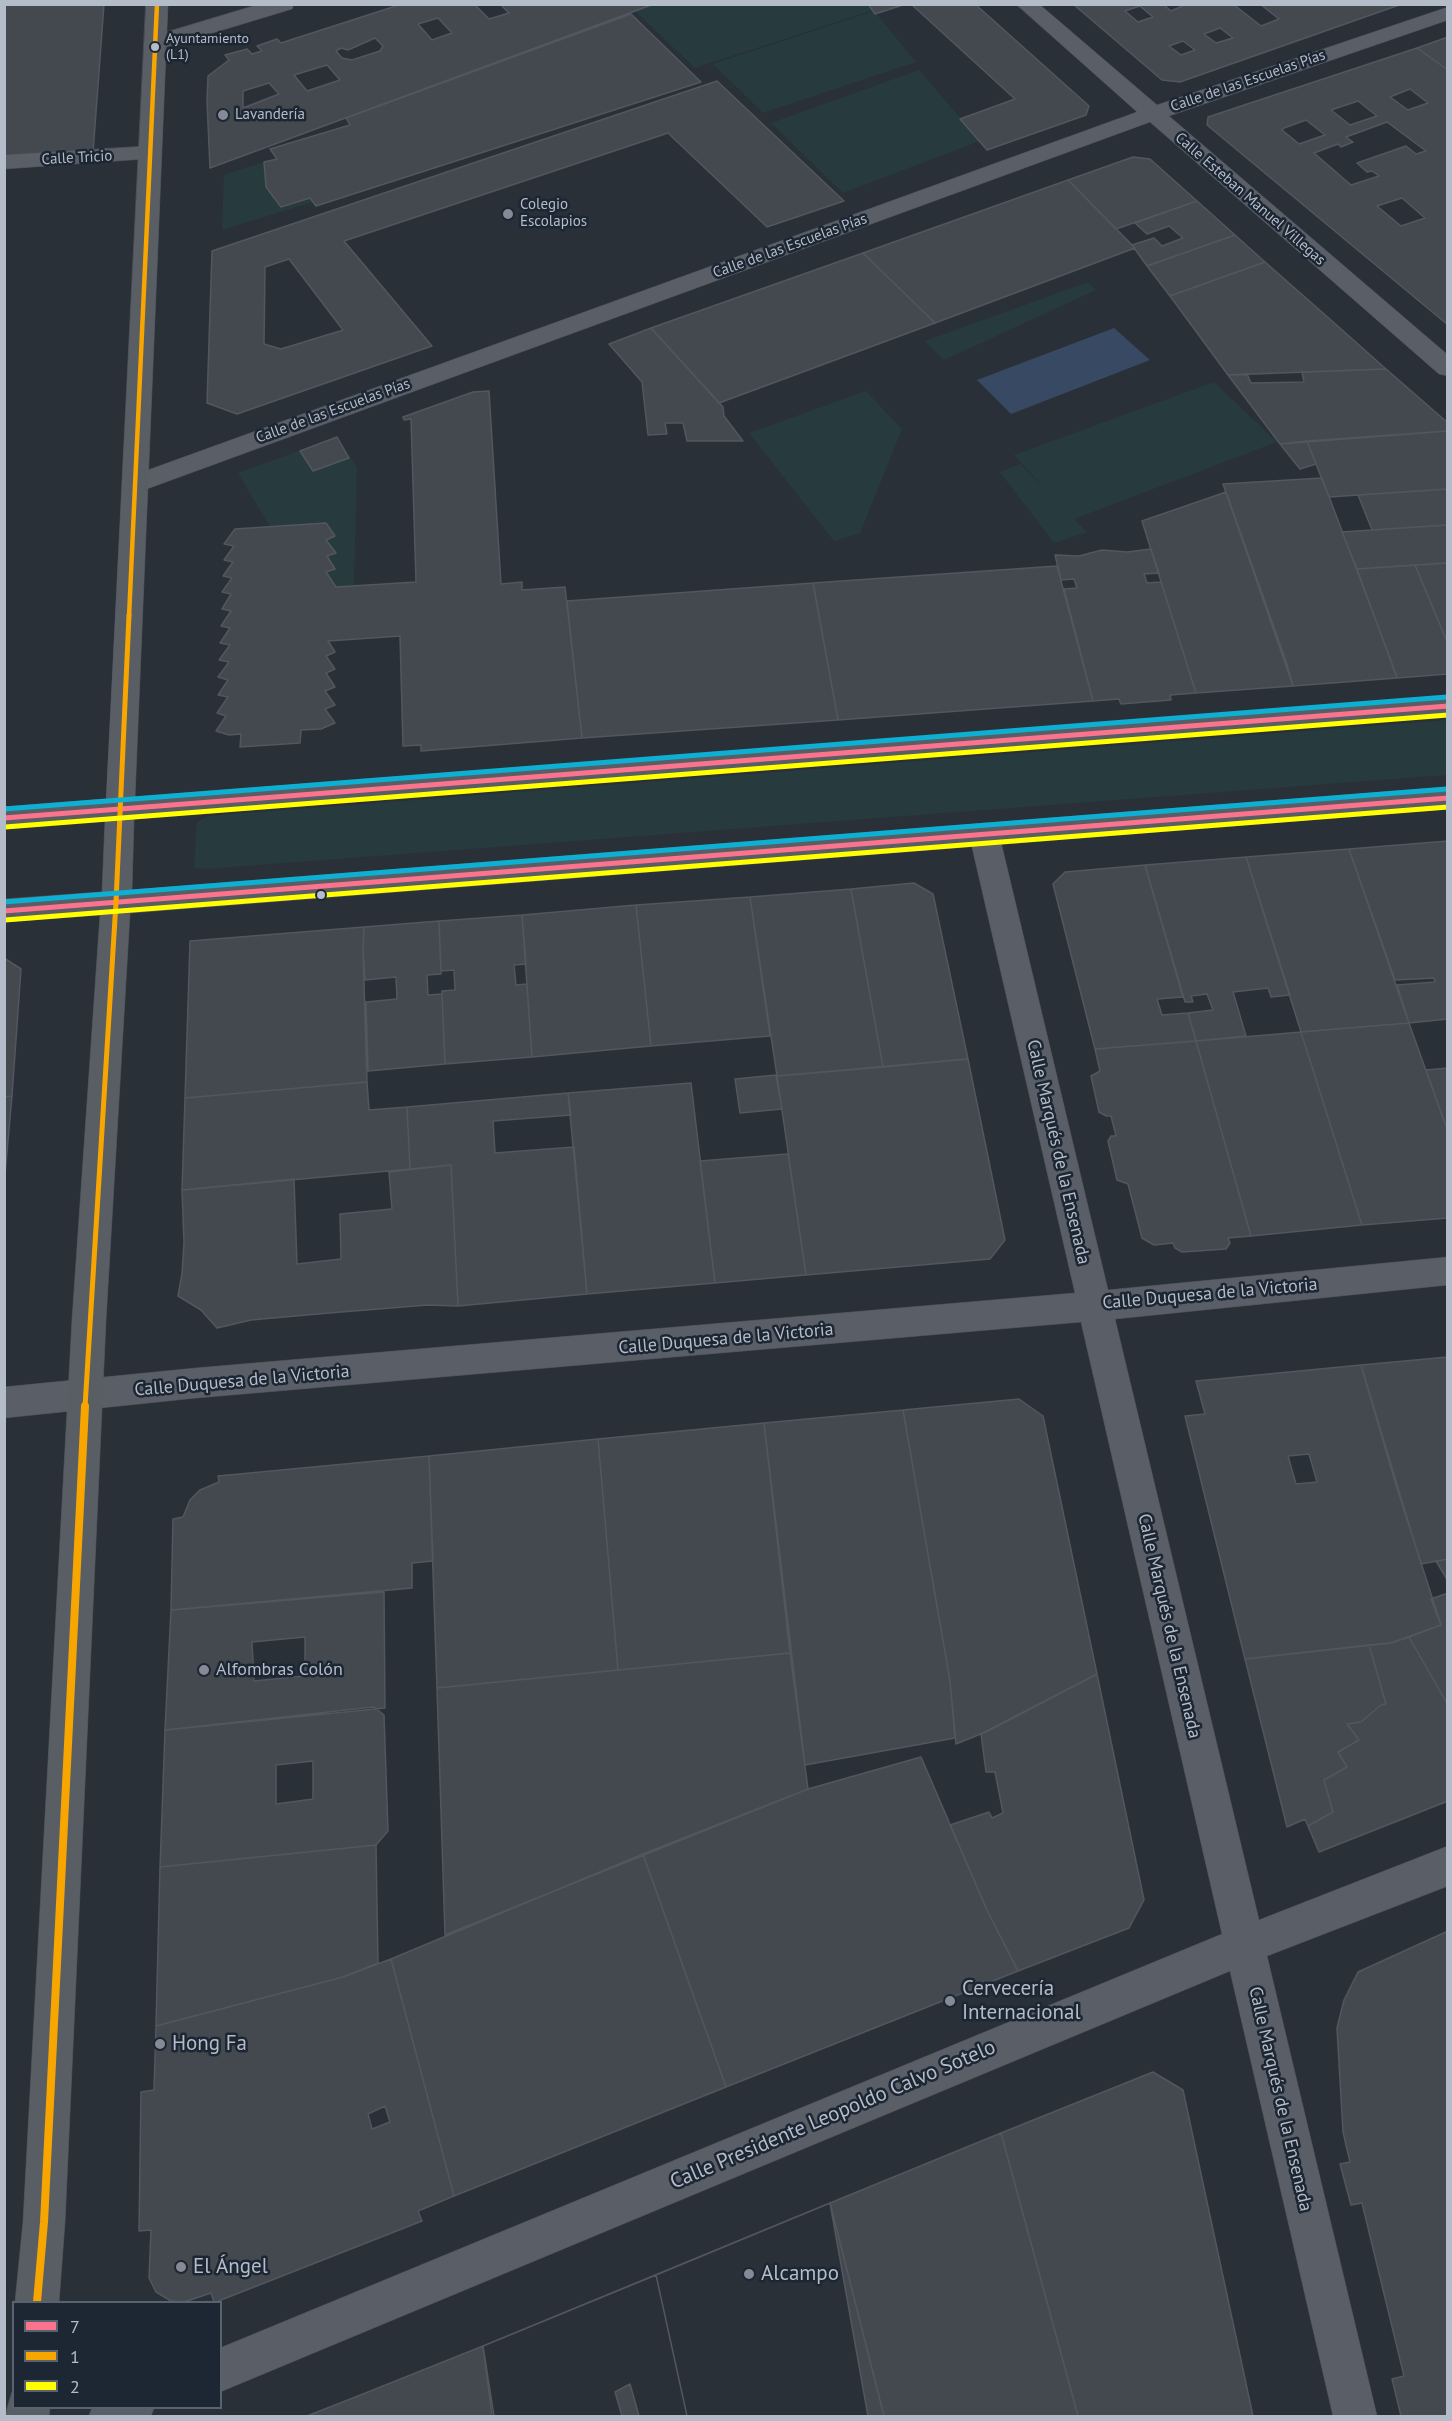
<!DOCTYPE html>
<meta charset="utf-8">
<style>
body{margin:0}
#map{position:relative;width:1452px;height:2421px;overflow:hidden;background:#2a3038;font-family:"PT Sans",sans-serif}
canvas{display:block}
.frame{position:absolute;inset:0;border:6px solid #b4bcc9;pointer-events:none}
.legend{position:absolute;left:12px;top:2301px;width:210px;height:108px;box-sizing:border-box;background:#1d2633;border:2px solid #59626f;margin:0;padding:8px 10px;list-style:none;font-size:18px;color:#b4bcc9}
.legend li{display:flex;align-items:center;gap:12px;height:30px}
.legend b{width:30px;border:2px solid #59626f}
</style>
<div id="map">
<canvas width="1452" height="2421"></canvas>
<div class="frame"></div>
<ul class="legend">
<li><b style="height:8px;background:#fc738d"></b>7</li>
<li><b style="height:8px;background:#f7a600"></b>1</li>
<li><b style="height:8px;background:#ff0"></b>2</li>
</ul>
</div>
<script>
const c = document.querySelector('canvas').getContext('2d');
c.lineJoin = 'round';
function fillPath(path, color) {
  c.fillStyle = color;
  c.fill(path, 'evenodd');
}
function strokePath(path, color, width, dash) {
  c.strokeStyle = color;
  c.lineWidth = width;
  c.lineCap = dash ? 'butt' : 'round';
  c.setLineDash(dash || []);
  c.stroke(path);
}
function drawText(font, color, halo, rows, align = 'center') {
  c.font = font + ' "PT Sans",sans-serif';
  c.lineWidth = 5;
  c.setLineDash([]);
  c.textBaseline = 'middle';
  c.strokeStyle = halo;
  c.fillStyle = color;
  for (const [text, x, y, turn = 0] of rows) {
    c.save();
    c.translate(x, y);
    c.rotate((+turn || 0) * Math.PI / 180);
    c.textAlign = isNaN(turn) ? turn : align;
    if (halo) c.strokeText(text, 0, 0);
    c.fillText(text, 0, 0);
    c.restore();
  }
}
const green = new Path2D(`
 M657,4H870L874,10L695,68L635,11Z
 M874,11L916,62L763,113L713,64Z
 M919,70L980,141L843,193L771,123Z
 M264,162L266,187L281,207L310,198L313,202L222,230L224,175Z
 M1088,282L1096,290L944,360L925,341Z
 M1214,382L1277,442L1074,519L1087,532L1054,543L1000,472L1020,464L1047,491L1014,455Z
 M866,391L902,429L860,533L834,541L749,433Z
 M337,437L357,467L354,585L336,587L326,572L335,569L327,556L335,552L326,540L335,536L326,523L270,527L238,473Z
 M1447,720V775L206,869L194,868L197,822L208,816Z`);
const water = new Path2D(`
 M1114,328L1150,360L1011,414L977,380Z`);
const building = new Path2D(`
 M4,4H104L93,153L4,158Z
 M402,4H481L476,6L489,19L509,13L500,4H654L210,168L207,101L208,76L229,60L225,55L247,49L252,54L262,51L257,46L277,39L281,43ZM438,18L452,33L432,40L418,24ZM375,38L383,46L380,51L352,60L342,58L336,51L341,48L348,50ZM327,65L340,80L307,91L294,75ZM269,83L279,94L243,108V91Z
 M868,4H906L875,14Z
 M911,4H975L1089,106L1086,115L987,150L960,119L1015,99Z
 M1073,4H1163L1171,11L1187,4H1233L1261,26L1279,19L1260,4H1402L1180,82L1162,80ZM1140,6L1153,17L1138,22L1125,11ZM1220,28L1233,38L1216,43L1204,34ZM1183,41L1195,50L1181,55L1169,46Z
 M631,14L701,82L316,206L310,198L281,207L266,187L264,162L277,159L270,149L350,125L346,118Z
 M1448,37V70L1417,48Z
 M1417,48L1448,70V325L1207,125L1208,117ZM1410,89L1428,103L1408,110L1390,97ZM1358,101L1377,116L1350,125L1331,110ZM1306,120L1325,135L1299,144L1282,130L1284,128ZM1387,122L1426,151L1416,154L1406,146L1357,163L1367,172L1372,171L1379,176L1351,185L1314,153L1338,144L1341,147L1353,142L1346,137ZM1402,198L1425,218L1401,226L1377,206Z
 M717,81L844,201L767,227L668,133L344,241L432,346L237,414L207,403L212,251ZM289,259L343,330L281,349L264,344L265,267Z
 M1133,157L1150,159L1197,201L1116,229L1068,180Z
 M1068,180L1135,248L935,323L863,253Z
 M1197,201L1235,235L1147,266L1132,245L1154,238L1162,246L1183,238L1169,226L1147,234L1135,223Z
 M1235,235L1265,262L1170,296L1147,266Z
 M863,253L935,323L719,403L651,328Z
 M1265,262L1323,313L1386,369L1228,375L1170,296Z
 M651,328L723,407L724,416L743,441H687L683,423H665L667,434L648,435L642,382L609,344Z
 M1386,369L1448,423V431L1280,444L1228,375L1247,374L1251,383L1304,382L1302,372Z
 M489,391L501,584L522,582V590L565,587L582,738L421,751V745L403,746L400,636L328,641L335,652L326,656L335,669L326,673L335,687L325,691L335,705L325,709L335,723L321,729L301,730L300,743L240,747L241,734L229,735L216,731L226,716L217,713L228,697L218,695L228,680L218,677L229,662L219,660L230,645L220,643L230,628L221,626L231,611L222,609L231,594L222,592L232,578L223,576L233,562L224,560L234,546L224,544L235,529L326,523L335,536L326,540L336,553L327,556L335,569L326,572L336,587L416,582L411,419L404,420L403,417L473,392Z
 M1448,431V489L1329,497L1307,441Z
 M337,437L349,458L313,471L300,451Z
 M1307,441L1316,464L1300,469L1280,444Z
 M1322,478L1390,658L1397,678L1293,686L1223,484Z
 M1448,489V525L1372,530L1358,495Z
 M1226,492L1286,661L1293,686L1196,693L1142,521Z
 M1448,525V563L1357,569L1342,532Z
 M1151,549L1159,573L1144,574L1147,583L1161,582L1196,693L1170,695L1171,700L1121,704L1119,699L1093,701L1064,589L1077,588L1074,579L1061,580L1055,555L1079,556L1102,550L1127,552Z
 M1446,563H1448V644L1415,565Z
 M1415,565L1448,644V674L1397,678L1357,569Z
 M1057,566L1093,701L838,720L813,583Z
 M813,583L838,720L582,738L567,601Z
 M1448,841V1019L1409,1023L1397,985L1435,982L1434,978L1395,980L1349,849Z
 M1349,849L1409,1023L1301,1032L1246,857Z
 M1246,857L1290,995L1271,997L1268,988L1233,992L1246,1036L1196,1041L1188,1013L1213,1010L1207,994L1191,996L1193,1002H1185L1145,865Z
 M1145,865L1183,997L1157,999L1162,1015L1188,1013L1196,1041L1095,1049L1053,884L1065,872Z
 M914,883L933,894L968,1059L883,1067L851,889Z
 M851,889L883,1067L777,1076L750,897Z
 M750,897L770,1036L651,1046L636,905Z
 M636,905L651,1046L532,1057L522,915Z
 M522,915L526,964L514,965L516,985L527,984L532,1057L445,1064L442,994V991L455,990L454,970L441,971L439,921Z
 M439,921L441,974L427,975L428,995L442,994L445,1064L368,1071L366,1002L397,999L396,977L365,980L363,950L364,927Z
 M364,927L363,950L367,1082L185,1098L190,941Z
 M4,958L21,969L12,1096L4,1097Z
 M1409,1023L1448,1132V1218L1362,1225L1301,1032Z
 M1301,1032L1362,1225L1251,1236L1196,1041Z
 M1196,1041L1251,1236L1228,1238L1230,1243L1226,1249L1182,1252L1175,1248L1173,1243L1154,1245L1142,1238L1128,1184L1117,1180L1108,1141L1111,1136H1116L1111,1116H1106L1099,1112L1091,1076L1100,1071L1095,1049Z
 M968,1059L1005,1240L990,1259L806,1275L777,1076Z
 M1448,1068V1132L1426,1070Z
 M776,1075L782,1109L740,1113L735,1079Z
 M367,1082L369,1110L407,1107L410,1169L182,1190L185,1098Z
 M691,1083L715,1283L587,1294L568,1093Z
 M568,1093L571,1115L493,1121L495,1153L574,1147L587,1294L458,1306L451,1165L410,1169L407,1107Z
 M12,1096L6,1163L4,1186V1097Z
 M788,1154L806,1275L715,1283L700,1161Z
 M451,1165L458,1306L428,1305L329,1313L251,1320L217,1328L201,1310L178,1296L182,1274L184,1243L182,1190L294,1179L297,1264L341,1259L340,1214L392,1209L389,1172Z
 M1448,1357V1559L1421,1564L1361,1365Z
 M1361,1365L1396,1485L1441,1625L1391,1643L1245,1659L1185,1416L1205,1414L1196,1381ZM1309,1454L1317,1482L1296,1484L1288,1456Z
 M1019,1399L1043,1416L1097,1674L988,1731L956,1744L950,1681L903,1410Z
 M903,1410L950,1681L955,1738L805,1765L764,1423Z
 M764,1423L790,1653L618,1670L598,1439Z
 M598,1439L618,1670L437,1688L429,1456Z
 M429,1456L433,1561L412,1563V1588L171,1610L173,1519L183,1517L190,1500L200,1490L219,1482L218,1476Z
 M1448,1559V1581L1436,1561Z
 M384,1592L385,1708L165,1730L171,1610ZM305,1637V1676L254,1681L252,1642Z
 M1448,1593V1705L1409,1637L1441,1625L1431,1599Z
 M1409,1637L1448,1705V1801L1319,1852L1308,1826L1333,1812L1324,1780L1347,1767L1338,1752L1359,1740L1347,1724L1361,1722L1381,1705L1386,1704L1369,1645L1391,1643Z
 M1369,1645L1386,1704L1381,1705L1361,1722L1347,1724L1359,1740L1338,1752L1347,1767L1324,1780L1333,1812L1308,1826L1305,1819L1287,1827L1245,1659Z
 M790,1653L808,1789L445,1935L437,1688Z
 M1097,1674L1144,1900L1129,1928L1018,1971L987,1910L950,1825L989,1812L992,1818L1003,1813L995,1772H986L981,1734Z
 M374,1707L384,1715L388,1831L376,1845L160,1867L165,1730ZM313,1761V1799L276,1804V1765Z
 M921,1757L987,1910L1018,1971L726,2087L643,1854L808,1789Z
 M376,1845L378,1963L343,1977L156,2026L160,1867Z
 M643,1854L726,2087L454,2196L391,1959Z
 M1448,1931V2416H1401L1392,2379L1404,2376L1362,2203L1351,2205L1340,2164L1350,2162L1343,2132L1337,2028L1344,2000L1358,1972Z
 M391,1959L454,2196L418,2211L422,2221L216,2302H214L211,2293L184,2302L171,2301L156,2292L149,2278L151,2230L139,2231L141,2092L154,2090L156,2026L343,1977ZM385,2106L390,2122L372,2129L368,2114Z
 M1153,2072L1183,2090L1253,2416H1078L1001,2133Z
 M1001,2133L1078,2416H884L830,2203Z
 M830,2203L884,2416H687L656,2275Z
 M830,2203L868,2416H492L483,2346Z
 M656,2275L687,2416H639L630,2384L615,2392L622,2416H494L483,2346Z
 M483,2346L494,2416H307L358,2396Z`);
const street = new Path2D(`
 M260,4H294L292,9L163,48L155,49L147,48L144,43L147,38Z
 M1016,4H1039L1157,105L1448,7V20L1169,116L1448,355V376L1439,374L1150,122L144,490L135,493L126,490L122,484L126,478L1137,112Z
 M150,146L158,148L161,153L158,158L4,169V155Z
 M984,823L994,826L999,834L1108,1290L1448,1257V1285L1115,1319L1259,1920L1448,1846V1886L1267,1956L1377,2416H1333L1230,1971L220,2392V2348L1222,1934L1081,1322L196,1398L4,1418V1387L196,1368L1075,1293L969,834L974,826Z
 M92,2408H154L151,2416H89Z`);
const secondary = new Path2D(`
 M146,4H168L135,797L1448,696V716L134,819L132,890L1448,787V809L130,913L106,1320L65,2222L59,2302H15L23,2222L72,1320L100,915L4,922V899L102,892L105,821L4,829V807L106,799Z
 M12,2392L14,2408H50L49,2416H5Z`);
const bus1 = new Path2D(`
 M4,818L1448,706
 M4,911L1448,798`);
const bus2Far2 = new Path2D(`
 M129,617L157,4`);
const bus2Far1 = new Path2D(`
 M85,1407L116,902L129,615`);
const bus2 = new Path2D(`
 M37,2302L44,2222L85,1406`);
const bus3 = new Path2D(`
 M5,827L1448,715
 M5,920L1448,807`);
const bus4 = new Path2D(`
 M4,809L1447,697
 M4,902L1447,789`);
const markers = [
 [155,47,5,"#b4bcc9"],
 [223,115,6,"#848b96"],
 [508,214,6,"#848b96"],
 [321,895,5,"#b4bcc9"],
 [204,1670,6,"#848b96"],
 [950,2001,6,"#848b96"],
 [160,2044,6,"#848b96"],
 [181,2267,6,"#848b96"],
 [749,2274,6,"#848b96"]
];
const farBusnames = [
 ["Ayuntamiento",166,39],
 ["(L1)",166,55]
];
const farStreetnames = [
 ["Calle de las Escuelas Pías",1248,81,-19],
 ["Calle Tricio",77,158,-3],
 ["Calle Esteban Manuel Villegas",1250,199,41],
 ["Calle de las Escuelas Pías",790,246,-20],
 ["Calle de las Escuelas Pías",333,411,-20]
];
const farPoinames = [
 ["Lavandería",235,115],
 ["Colegio",520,205],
 ["Escolapios",520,222]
];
const streetNames = [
 ["Calle Marqués de la Ensenada",1058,1152,77],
 ["Calle Duquesa de la Victoria",1210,1294,-5],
 ["Calle Duquesa de la Victoria",726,1339,-5],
 ["Calle Duquesa de la Victoria",242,1381,-5],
 ["Calle Marqués de la Ensenada",1169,1626,77],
 ["Calle Marqués de la Ensenada",1280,2099,77]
];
const poiNames = [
 ["Alfombras Colón",216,1670]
];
const nearPoinames = [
 ["Cervecería",962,1989],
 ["Internacional",962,2013],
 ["Hong Fa",172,2044],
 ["El Ángel",193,2267],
 ["Alcampo",761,2274]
];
const nearStreetnames = [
 ["Calle Presidente Leopoldo Calvo Sotelo",833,2115,-23]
];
fillPath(green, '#273a3e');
fillPath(water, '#384963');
fillPath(building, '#444950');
strokePath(building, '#52575f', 1.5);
strokePath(street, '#484c53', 1);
strokePath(secondary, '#484c53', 1);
fillPath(street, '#5a5e66');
fillPath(secondary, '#595d64');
strokePath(bus1, '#fc738d', 5);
strokePath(bus2Far2, '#f7a600', 4.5);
strokePath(bus2Far1, '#f7a600', 5);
strokePath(bus2, '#f7a600', 8);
strokePath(bus3, '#ff0', 5);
strokePath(bus4, '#0dafd3', 5);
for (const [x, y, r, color] of markers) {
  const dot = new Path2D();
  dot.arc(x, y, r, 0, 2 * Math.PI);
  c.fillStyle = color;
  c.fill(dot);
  strokePath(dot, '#1d2633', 2);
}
drawText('14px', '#b4bcc9', '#1d2633', farBusnames, 'left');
drawText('15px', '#b4bcc9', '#1d2633', farStreetnames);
drawText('15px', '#b4bcc9', '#1d2633', farPoinames, 'left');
drawText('18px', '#b4bcc9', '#1d2633', streetNames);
drawText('18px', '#b4bcc9', '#1d2633', poiNames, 'left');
drawText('21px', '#b4bcc9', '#1d2633', nearPoinames, 'left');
drawText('21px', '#b4bcc9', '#1d2633', nearStreetnames);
</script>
